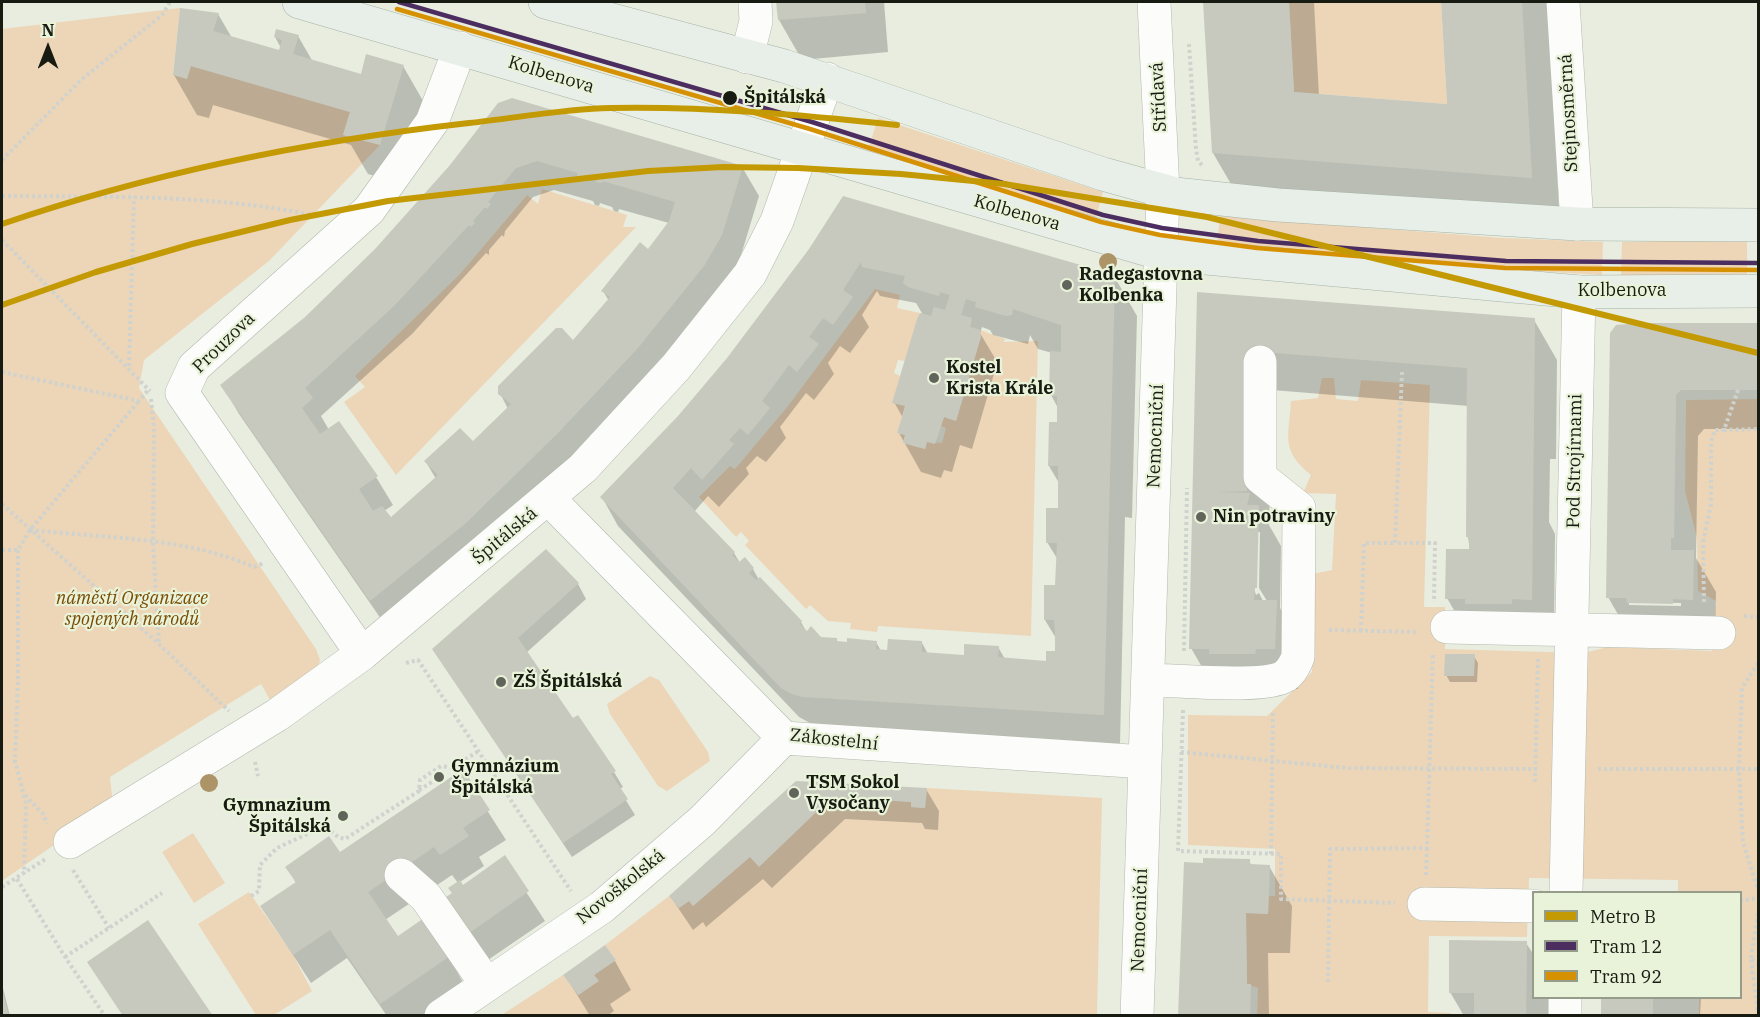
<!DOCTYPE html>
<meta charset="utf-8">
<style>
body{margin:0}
#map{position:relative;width:1760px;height:1017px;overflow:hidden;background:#e8ede0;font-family:"IBM Plex Serif",serif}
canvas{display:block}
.frame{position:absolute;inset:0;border:3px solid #181b12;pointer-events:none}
.legend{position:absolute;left:1532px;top:891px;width:210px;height:108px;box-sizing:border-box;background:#e9f3da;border:2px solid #959d8a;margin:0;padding:8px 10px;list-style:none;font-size:18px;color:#181b12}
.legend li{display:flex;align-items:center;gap:12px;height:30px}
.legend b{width:30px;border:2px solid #959d8a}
.north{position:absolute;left:18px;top:18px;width:60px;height:60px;-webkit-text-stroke:4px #e9f3da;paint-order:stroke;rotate:0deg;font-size:16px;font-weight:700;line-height:24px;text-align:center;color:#181b12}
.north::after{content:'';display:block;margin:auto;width:21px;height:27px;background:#181b12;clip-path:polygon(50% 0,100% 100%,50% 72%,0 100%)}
</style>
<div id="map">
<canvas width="1760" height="1017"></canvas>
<div class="frame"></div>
<ul class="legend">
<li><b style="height:8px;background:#c39a04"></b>Metro B</li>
<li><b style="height:8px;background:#4c2d5f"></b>Tram 12</li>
<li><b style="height:8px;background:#d69103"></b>Tram 92</li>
</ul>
<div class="north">N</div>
</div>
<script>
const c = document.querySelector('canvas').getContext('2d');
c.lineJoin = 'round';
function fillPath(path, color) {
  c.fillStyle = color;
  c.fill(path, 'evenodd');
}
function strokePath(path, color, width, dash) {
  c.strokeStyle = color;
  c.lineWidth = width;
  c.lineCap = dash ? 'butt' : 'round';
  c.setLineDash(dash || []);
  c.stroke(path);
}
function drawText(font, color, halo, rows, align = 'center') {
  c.font = font + ' "IBM Plex Serif",serif';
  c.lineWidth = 4.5;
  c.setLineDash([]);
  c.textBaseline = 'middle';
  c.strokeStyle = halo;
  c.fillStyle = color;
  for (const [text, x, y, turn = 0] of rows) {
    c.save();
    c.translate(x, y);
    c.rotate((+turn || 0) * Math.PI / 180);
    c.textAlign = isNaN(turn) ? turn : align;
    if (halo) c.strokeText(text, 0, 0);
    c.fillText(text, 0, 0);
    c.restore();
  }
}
const green = new Path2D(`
 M1289,2H1441L1447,104L1294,92Z
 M180,8L173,75L191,66L350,112L343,135L380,145L269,261L144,360L139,388L316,649L320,660L316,673L274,707L261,684L110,777L113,804L2,881V29Z
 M878,118L1103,192L1095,221L867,153Z
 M542,189L627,215L623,227H636L396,475L344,402L365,387L355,376L460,274L527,195L538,204Z
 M1220,216L1503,238L1603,242L1602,275L1469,267L1217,245Z
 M1747,239V278L1621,276L1622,242Z
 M875,289L900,295L897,308L920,313L905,361L898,360L894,373L900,376L893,402L905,406L897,433L905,435L903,443L925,449L927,442L942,443L946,428L941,426L944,417L956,421L964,394L970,396L974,382L968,380L980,330L1005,339L1004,342L1038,341L1031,636L878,626L877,632L850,629L851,623L828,621L810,605L806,609L745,545L749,541L741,532L736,537L699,497L730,466L735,469L788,406Z
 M1322,378H1334L1336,399L1358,401L1361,380L1430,385L1424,607H1445V649L1584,653L1608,647L1712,651L1716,601L1698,591L1697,538L1685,491L1686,400L1758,399V1015H1699V998H1740V892H1678V880L1529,878L1527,937L1429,936L1428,1012L1451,1013V1015H1257L1258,988L1247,984L1246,913L1268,914L1269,896H1275V849L1188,845V715L1267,716L1312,672V574L1332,570L1336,494L1303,493L1311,475C1280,450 1289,437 1291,401L1318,398ZM1445,654H1474V676L1445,675Z
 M650,676L659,680L708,752L710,761L667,791L658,786L610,714L607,704Z
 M927,788L1102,798L1097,1015L500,1016L563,975L579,995L598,981L594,975L616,960L605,945L669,896L679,908L689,901L693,906L748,858L832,797L911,802V807L925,808Z
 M193,833L225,883L194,903L162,852Z
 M249,892L293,955L312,991L274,1015H256L198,924Z`);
const shadow = new Path2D(`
 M778,2H884L888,52L802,60L779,20Z
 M1205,2H1314L1319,96L1448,106L1443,2H1548L1560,228L1242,203L1213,153Z
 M218,14L232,38L280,52L281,48L275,37L298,36L313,62L362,76L403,66L426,106L403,184L368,174L351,145L213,105L209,118L197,115L174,75Z
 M499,104L742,167L759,196L738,265L653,378L482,552L388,629L239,414L222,385L305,319L376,250L451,166ZM554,190L593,201L595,205L599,206L600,203L612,207L614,211L618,212L619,209L669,223L648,251L603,291L609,301L573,342L500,393L508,409L473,443L426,462L436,479L391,519L384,511L393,505L376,477L329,430L321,416L412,334L486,253L489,255V250L502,235L504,237L505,231L533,197Z
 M810,250L1114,276L1137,316L1132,518L1125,517L1120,744L821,726L810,723L799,717L618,526L602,497L679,417L728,359ZM877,291L880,296L916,303L922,313L894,402L903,418L899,433L921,472L941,478L944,470L952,472L960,445L972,449L996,367V360L980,333L982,327L990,330L993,335L1028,344L1030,335L1038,349L1052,353L1051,395L1058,408V423L1049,466L1059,483V509L1047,542L1058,560L1057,587L1045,620L1057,640L1056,653L1048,663L1005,659L998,647L965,656L928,654L922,643L889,652L881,651L876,642L838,643L836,639H821L807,633L801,622L759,580L753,569L740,563L734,553L694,512L708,496L719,507L749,474L746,468L757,456L766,462L786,438L780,427L806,393L814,400L834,374L828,363L840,346L850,353L869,327L862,315Z
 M1199,294L1534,320L1557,360L1556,459H1550L1549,522L1555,534L1554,639L1470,638L1447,598L1470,551L1468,537L1469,406L1272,390L1269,525L1281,546L1280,608L1299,641L1298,689L1214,688L1191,648ZM1257,532H1260L1259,588L1267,601H1263L1259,593L1256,595L1252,582Z
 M1640,324L1758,325V429H1704L1698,436L1696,558L1716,592L1715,639L1631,637L1608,597ZM1629,602L1681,603V606L1629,605Z
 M578,584L586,599L526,653L572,720L614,772L623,787L619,789L635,815L572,857L433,649Z
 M1474,656L1478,663L1477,682H1450L1446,675Z
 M462,771L506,840L479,857L484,866L460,882L463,887L504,858L545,921L482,964L453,894L458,883L452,875L385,920L398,938L449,957L465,986L422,1016H387L347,958L311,983L262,907L296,883L287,867L340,854Z
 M796,782L926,789L939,811L938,830L925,829L922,823L845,819L772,888L763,879L706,927L703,922L693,930L670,896Z
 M1249,861L1252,866H1269L1292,906L1290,953H1268L1269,1016H1180L1205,864Z
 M1526,943L1534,955V998H1549V1016H1464L1450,992Z
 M615,961L631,990L610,1004L614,1011L607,1016H590L565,975Z
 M2,984L10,1016H2Z
 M1602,998H1701L1700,1016H1602Z`);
const building = new Path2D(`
 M776,2H865L866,13L778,20Z
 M1203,2H1289L1294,92L1447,104L1441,2H1522L1532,178L1212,153Z
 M180,8L219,13L213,31L279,50L282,40L274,37L276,29L299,35L293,54L361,74L366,54L404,65L380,145L343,135L350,112L191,66L187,79L173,75Z
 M512,98L743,166L722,235L704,266L637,349L558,433L466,523L370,601L220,385L304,318L375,249L450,165L498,103ZM537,161L578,173L577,176L583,178L584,175L597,179L596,182L602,183L603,181L675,202L669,221L648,249L640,242L601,291L610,297L573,340L562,328H556L498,386V394L511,404L473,441L460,428L424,461L438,475L391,517L382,506L373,511L359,489L378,476L339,421L320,434L302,408L313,398L305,388L395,305L469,225L471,227L475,223L473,221L485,207L487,209L491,204L488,202L516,168Z
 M843,196L1115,275L1104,715L803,697L792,694L781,688L600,497L678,416L727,358L809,249ZM861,262L862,267L905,276L903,283L908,287L939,296L940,292L950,295L945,310L934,307L931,316L920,313L917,319L892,403L905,406L897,433L905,435L903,443L925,449L927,442L935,444L944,417L956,421L981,337L980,330L970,327L972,318L961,315L966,299L976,302L975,307L1006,316L1012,315L1013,309L1061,325V352L1050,351L1049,396H1057V422H1049L1048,466H1058V508H1046V543H1057L1055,585H1044V620H1054L1055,632V651H1046V661L998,657L999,646L964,644V655L922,652V641L888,639L887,650L876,649L877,641L847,638V642L837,641V638L821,637L811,626L807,631L800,624L802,621L760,577L756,580L749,573L754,568L745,557L739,562L732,555L735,552L673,488L691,468L702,480L734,444L729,440L740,428L748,435L770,408L762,401L789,365L797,372L819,344L809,337L823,318L833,325L853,297L843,290Z
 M1197,292L1535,318L1532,600L1512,599V604H1465V599H1445L1446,549H1469V537H1466L1467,368L1250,351L1247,491L1215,492L1250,493L1247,505H1259L1257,588H1255L1254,600H1277L1275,649H1256L1255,654H1209V649H1189Z
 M1640,323H1758V390H1681L1676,395L1674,538H1671V550H1694L1693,600L1673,599V604L1627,603L1626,598H1606L1610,333L1616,325Z
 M546,549L579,583L518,638L573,718L578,715L616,771L611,774L628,799L563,843L432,649Z
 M1445,654H1475L1474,676H1444Z
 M463,769L490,810L463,828L469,836L440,855L434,847L368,892L398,936L424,918L450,956L380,1004L330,930L293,955L260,906L296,882L285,867L329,836L340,852Z
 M796,781L927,788L925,808L911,807V802L832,797L759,867L750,857L693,906L689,901L679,908L669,896Z
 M505,855L529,891L465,936L440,901L452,893L448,888L460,880L463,885Z
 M1203,858L1250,859V864L1270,865L1268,914L1246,913L1247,984H1251L1250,1016H1178L1184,862L1203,863Z
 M148,920L213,1016H123L87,962Z
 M1449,940L1527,941L1526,1016H1472L1474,1013V993H1449Z
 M605,945L616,960L594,975L599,981L578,995L563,975Z
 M2,990L9,1016H2Z
 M1601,998H1653V1016H1601Z`);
const path = new Path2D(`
 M1189,44L1196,149L1198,161L1203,166
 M2,160L81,80L162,15L170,2
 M2,196C108,197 213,194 317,216
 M2,240L150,391
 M129,366L134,197
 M2,372L139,401L149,389
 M1402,372L1395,543H1435L1434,602
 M1738,390L1724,430L1758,429
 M151,399L154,429L153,543L159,644
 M2,504L159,644L229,711
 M30,530C104,538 186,537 254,567L264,563
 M2,550H18L30,530L139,401
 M18,550V679L15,761L26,804L24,874
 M1704,602L1703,542L1711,504V442L1715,430H1724
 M1744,616L1758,617
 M1329,630L1417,632
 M1361,631L1364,543H1395
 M1184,651L1187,488
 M406,663L418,660L571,891
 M1758,663L1742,688L1739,769L1743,842L1758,890
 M1183,710L1178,851L1281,854V899L1395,903
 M1181,752L1347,768L1540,769
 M255,762L258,776
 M1598,769H1758
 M1535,782L1538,658
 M419,790L440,777
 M25,795L43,814L47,824
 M1271,854L1273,710
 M73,870L109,928
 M1426,875L1427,848
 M17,879L65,957L105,1016
 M2,887L47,858
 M251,896L259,891L260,865L277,848L325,826L338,837L345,839L419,791L420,780L441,766L452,768L477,752
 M1740,901L1758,898
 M65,957L162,893
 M1751,958L1758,912
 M1328,982L1330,849L1427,848L1433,652
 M1758,1016L1751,958L1758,965`);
const minor = new Path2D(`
 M1563,2L1577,224
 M747,57L756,21L755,2
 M549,499L784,738L1145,762
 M1447,627L1719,633
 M362,654L182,393L194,367L369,210L432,122L460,48
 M1149,680C1177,680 1265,689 1285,676C1292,671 1295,664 1298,657L1299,508L1260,477V362
 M70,842L277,715L362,654L583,468L676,367L750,274L777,221L827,79
 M401,875L426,897L487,985
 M1566,892L1579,292
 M1424,904L1534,906
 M441,1016L602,907L702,821L784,738
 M1137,1016L1163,192L1154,2
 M1565,1016V998`);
const major = new Path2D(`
 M299,2L1162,254L1579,292L1758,291
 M545,2L784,66L1103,174L1175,194L1278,205L1577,224L1758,225`);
const tram1 = new Path2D(`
 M399,2L812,122L1103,215L1162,228L1258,241L1506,261L1758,263`);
const tram2 = new Path2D(`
 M397,9L810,129L1101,222L1160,235L1257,248L1505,268L1758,270`);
const metro1 = new Path2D(`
 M2,224C154,172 309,141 469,123C516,118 563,109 610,108C706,106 802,115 897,125
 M2,305L96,272L192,244L290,220L388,201L648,171L723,167L798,168L901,174L1004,184L1207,217L1758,353`);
const trees = [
 [1108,262],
 [209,783]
];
const markers = [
 [730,98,8,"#181b12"],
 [1067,285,6,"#61645a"],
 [934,378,6,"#61645a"],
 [1201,517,6,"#61645a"],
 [501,682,6,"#61645a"],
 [439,777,6,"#61645a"],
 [794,793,6,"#61645a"],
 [343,816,6,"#61645a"]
];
const streetNames = [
 ["Kolbenova",551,75,17],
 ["Střídavá",1159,97,-93],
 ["Stejnosměrná",1569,113,-93],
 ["Kolbenova",1017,213,16],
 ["Kolbenova",1622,291],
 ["Prouzova",224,343,-44],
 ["Nemocniční",1156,436,-88],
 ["Pod Strojírnami",1575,461,-89],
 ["Špitálská",505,536,-40],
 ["Zákostelní",834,740,6],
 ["Novoškolská",621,887,-39],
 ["Nemocniční",1140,920,-88]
];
const stopNames = [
 ["Špitálská",744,98]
];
const poiNames = [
 ["Radegastovna",1079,275],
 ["Kolbenka",1079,296],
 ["Kostel",946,368],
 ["Krista Krále",946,389],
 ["Nin potraviny",1213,517],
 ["ZŠ Špitálská",513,682],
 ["Gymnázium",451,767],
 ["Špitálská",451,788],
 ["TSM Sokol",806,783],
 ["Vysočany",806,804],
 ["Gymnazium",331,806,"right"],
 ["Špitálská",331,827,"right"]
];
const parkNames = [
 ["náměstí Organizace",132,599],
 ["spojených národů",132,620]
];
fillPath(green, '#ecd6b7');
fillPath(shadow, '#0003');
fillPath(building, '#c8c9be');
strokePath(minor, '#b3b8ad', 34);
strokePath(major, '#a5b3a4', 34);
strokePath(path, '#d0d2ce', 4, [3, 3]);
strokePath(minor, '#fcfcfa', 33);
strokePath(major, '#e8efe8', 33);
strokePath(tram1, '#4c2d5f', 4.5);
strokePath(tram2, '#d69103', 4.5);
strokePath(metro1, '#c39a04', 6);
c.fillStyle = '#ac9466';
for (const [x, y] of trees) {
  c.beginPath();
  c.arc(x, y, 9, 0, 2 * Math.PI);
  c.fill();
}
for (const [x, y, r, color] of markers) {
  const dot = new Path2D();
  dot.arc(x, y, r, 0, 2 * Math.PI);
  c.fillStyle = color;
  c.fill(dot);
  strokePath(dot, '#e9f3da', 2);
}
drawText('18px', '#181b12', '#e9f3da', streetNames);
drawText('bold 18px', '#181b12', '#e9f3da', stopNames, 'left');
drawText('bold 18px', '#181b12', '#e9f3da', poiNames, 'left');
drawText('italic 18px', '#7a4b02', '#e9f3da', parkNames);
</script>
